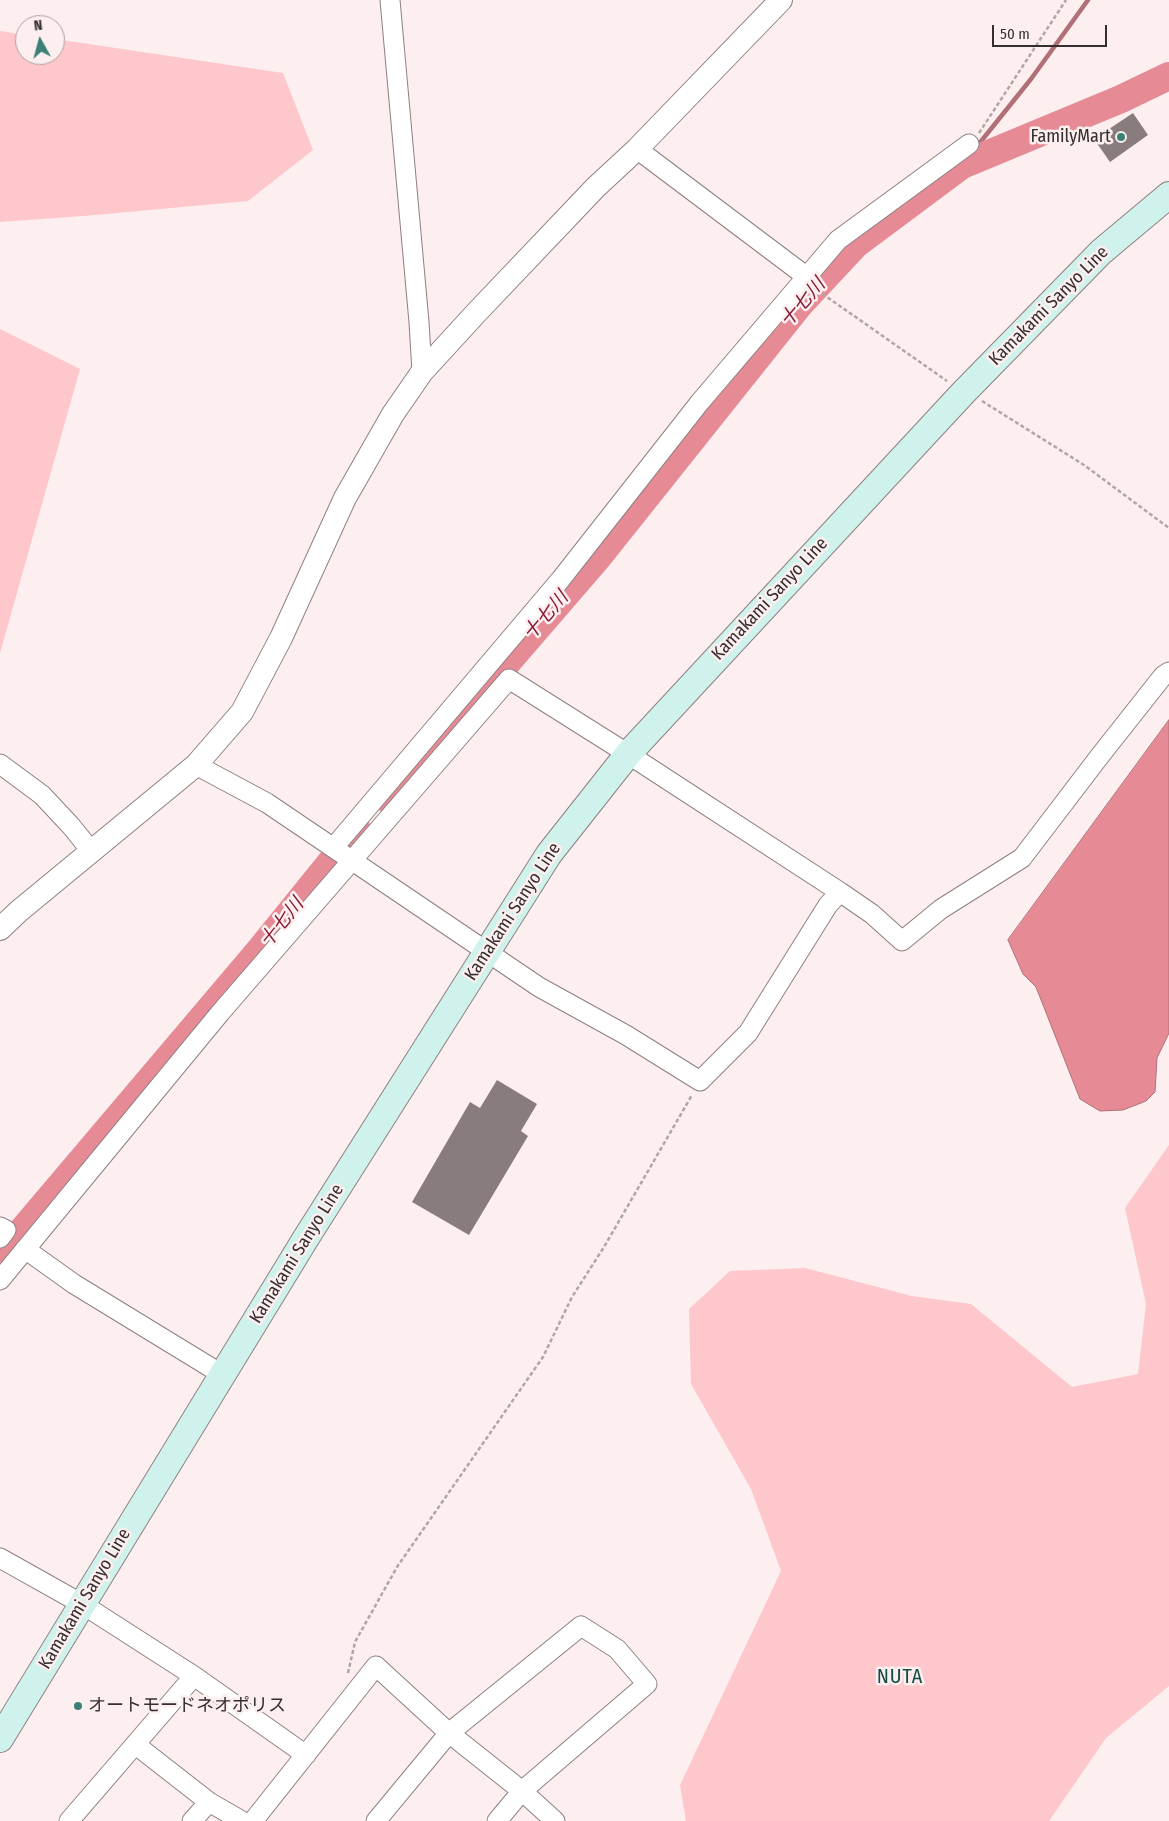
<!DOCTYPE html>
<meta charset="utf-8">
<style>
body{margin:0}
#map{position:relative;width:1169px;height:1821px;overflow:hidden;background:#fdeeef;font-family:"Fira Sans Condensed",sans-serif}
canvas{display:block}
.north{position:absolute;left:15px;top:15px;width:50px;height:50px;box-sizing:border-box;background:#fdeeef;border:1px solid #ada1a2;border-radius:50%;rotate:353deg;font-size:14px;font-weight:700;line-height:20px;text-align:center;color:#342e2e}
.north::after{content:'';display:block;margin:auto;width:18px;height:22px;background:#3a8075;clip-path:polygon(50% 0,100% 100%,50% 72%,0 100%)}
.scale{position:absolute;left:992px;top:25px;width:115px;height:22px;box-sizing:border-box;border:2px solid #342e2e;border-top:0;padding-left:6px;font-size:15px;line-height:18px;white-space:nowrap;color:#342e2e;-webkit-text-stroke:4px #fdeeef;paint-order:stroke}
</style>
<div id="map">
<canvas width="1169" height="1821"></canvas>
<div class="north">N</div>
<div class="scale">50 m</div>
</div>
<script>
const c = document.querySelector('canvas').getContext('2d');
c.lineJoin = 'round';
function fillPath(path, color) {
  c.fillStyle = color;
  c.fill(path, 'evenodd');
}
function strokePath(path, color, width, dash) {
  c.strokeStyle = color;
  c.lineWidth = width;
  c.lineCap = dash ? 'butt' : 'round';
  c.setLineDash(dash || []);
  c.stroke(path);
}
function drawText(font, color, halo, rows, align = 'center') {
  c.font = font + ' "Fira Sans Condensed","Noto Sans JP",sans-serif';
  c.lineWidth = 5;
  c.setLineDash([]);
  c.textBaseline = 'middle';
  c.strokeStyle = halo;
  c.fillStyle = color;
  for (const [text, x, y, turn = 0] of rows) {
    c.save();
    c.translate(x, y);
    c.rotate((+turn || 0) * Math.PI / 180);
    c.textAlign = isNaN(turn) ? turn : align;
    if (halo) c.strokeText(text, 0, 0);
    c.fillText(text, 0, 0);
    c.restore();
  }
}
const green = new Path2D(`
 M0,31L25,35V55H55V39L283,73L313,150L248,201L84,216L0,222Z
 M0,329L80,369L0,653Z
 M1169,1145V1686L1106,1738L1049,1821H686L680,1785L781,1571L751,1489L691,1384L689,1309L730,1271L805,1268L912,1296L971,1304L1072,1387L1138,1374L1146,1304L1125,1208Z`);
const water = new Path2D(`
 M1169,720V1033L1157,1058L1155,1092L1146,1101L1123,1110L1100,1111L1080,1099L1036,987L1023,974L1008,940Z`);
const stream = new Path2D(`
 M962,165L1031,79L1088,0`);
const river = new Path2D(`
 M386,798L453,725L598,557L799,305L856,244L962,165L1121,99L1169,76
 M0,1257L260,950L357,830`);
const building = new Path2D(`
 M1133,113L1148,135L1110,162L1094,139Z
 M497,1080L537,1104L521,1131L528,1136L469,1235L412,1202L470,1102L480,1108Z`);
const path = new Path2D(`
 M979,133L1066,0
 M817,290L947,381
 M982,401L1084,465L1169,528
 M348,1673L355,1642L397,1567L543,1357L572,1297L604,1247L692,1095`);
const minor = new Path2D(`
 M390,0L419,322L422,372
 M637,149L807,277
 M0,764L42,795L71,826L92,852
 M196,765L267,803L539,987L626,1035L700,1081L748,1033L828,905L840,892
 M334,847L561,579L700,402L838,240L969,144
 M0,1227L6,1230L0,1238
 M25,1249L74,1284L223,1375
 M0,1280L220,1013L509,679L628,754L840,892L872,914L902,941L941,909L1022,858L1099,757L1163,676L1169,672
 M0,1558L82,1604L194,1676L306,1755
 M136,1745L209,1802L242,1821
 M69,1821L194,1676
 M192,1821L209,1802
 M253,1821L376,1666L449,1733L522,1791L555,1821
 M376,1821L449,1733L581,1626L617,1649L647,1684L522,1791L497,1821`);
const tertiary = new Path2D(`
 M0,929L19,911L196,765L242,712L281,638L345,498L393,414L422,372L477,312L596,187L637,149L781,0`);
const secondary = new Path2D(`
 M0,1739L306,1238L549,854L628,754L963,393L1101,252L1169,195`);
const markers = [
 [1121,137,5,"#3a8075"],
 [78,1706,5,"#3a8075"]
];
const poiNames = [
 ["FamilyMart",1111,137],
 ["オートモードネオポリス",88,1706,"left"]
];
const streetNames = [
 ["Kamakami Sanyo Line",1049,306,-45],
 ["Kamakami Sanyo Line",770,599,-47],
 ["Kamakami Sanyo Line",513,912,-57],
 ["Kamakami Sanyo Line",297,1254,-58],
 ["Kamakami Sanyo Line",85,1599,-59]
];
const waterNames = [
 ["十七川",803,303,-49],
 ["十七川",546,616,-49],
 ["十七川",282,923,-51]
];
const quarterNames = [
 ["NUTA",900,1677]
];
fillPath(green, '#fdc7cc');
fillPath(water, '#e68b96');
strokePath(water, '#b16f77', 1);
strokePath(stream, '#b16f77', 4.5);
strokePath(river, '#e68b96', 28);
fillPath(building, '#897c7d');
strokePath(minor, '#8e8081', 21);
strokePath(tertiary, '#8e8081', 24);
strokePath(secondary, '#8e8081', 28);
strokePath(path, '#b1a6a6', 2.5, [4, 2.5]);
strokePath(minor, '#fff', 19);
strokePath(tertiary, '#fff', 22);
strokePath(secondary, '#d0f2ec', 26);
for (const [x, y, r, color] of markers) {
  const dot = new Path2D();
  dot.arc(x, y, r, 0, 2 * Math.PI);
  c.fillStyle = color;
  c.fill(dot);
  strokePath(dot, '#fdeeef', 2);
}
drawText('18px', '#342e2e', '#fdeeef', poiNames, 'right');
drawText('18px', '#342e2e', '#fdeeef', streetNames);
drawText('italic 19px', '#861a35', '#fdeeef', waterNames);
c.letterSpacing = '1px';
drawText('20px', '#124d45', '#fdeeef', quarterNames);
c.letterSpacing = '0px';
</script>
